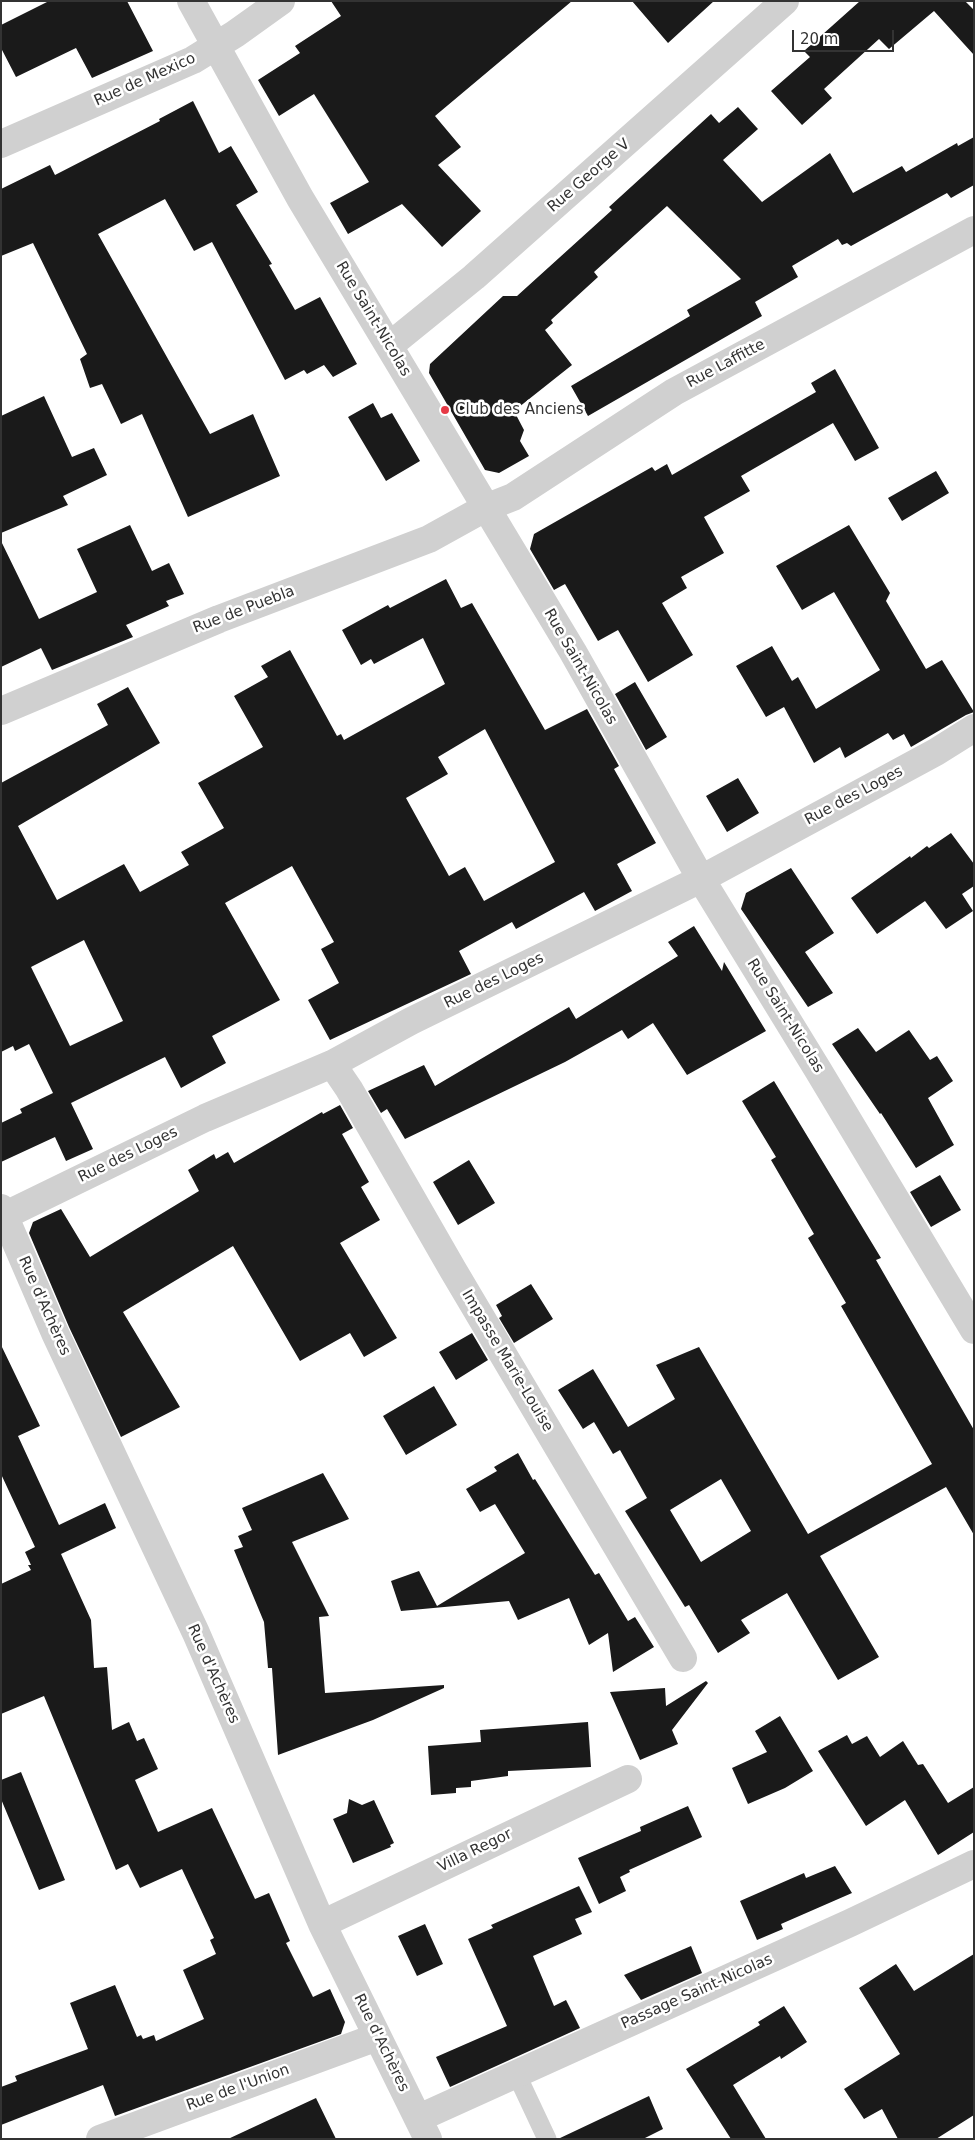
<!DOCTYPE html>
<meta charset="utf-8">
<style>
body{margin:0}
#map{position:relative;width:975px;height:2140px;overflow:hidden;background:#fff;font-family:"DejaVu Sans",sans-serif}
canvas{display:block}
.frame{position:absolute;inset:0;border:2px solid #333;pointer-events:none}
.scale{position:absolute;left:792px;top:30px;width:102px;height:22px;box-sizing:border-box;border:2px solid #333;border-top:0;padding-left:6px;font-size:15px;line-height:18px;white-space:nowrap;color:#333;-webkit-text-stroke:4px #fff;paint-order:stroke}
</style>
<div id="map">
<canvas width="975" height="2140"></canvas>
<div class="frame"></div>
<div class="scale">20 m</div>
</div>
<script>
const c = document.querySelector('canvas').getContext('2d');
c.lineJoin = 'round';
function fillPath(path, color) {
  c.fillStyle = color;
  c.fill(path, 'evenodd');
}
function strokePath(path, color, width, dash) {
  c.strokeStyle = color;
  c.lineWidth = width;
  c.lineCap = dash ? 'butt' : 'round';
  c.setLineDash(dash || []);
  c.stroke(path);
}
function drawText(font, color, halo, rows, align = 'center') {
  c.font = font + ' "DejaVu Sans",sans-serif';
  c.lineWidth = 5;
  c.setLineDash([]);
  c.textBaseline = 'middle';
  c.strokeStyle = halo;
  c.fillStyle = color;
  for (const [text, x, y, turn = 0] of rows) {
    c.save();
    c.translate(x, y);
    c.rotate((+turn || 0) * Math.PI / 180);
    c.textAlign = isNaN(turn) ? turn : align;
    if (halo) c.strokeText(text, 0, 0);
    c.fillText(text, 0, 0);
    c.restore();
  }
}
const building = new Path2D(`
 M49,1H127L153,51L92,78L76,48L16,77L1,48V25Z
 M331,1H572L435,116L461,147L438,165L481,211L442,247L402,204L348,234L330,203L369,182L314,94L279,116L258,80L300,53L295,46L341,16Z
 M632,1H714L668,43Z
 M860,1H965L974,10V55L934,11L889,49L879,39L824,89L832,98L802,125L771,91L810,57L804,51Z
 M193,101L219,153L231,146L258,192L236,205L272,264L269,265L295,310L320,297L357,364L333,377L324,365L307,374L304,370L285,380L212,242L194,251L165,199L98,234L210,434L253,414L280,476L188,517L142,414L121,424L102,384L90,388L80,359L87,354L33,243L1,256V189L50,165L55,175L160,121L159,119Z
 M738,107L758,129L723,160L762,202L830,153L853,193L902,166L906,172L957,143L958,146L974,137V185L951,198L947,193L851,246L847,243L842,245L838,239L792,266L798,277L755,302L762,316L588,416L571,386L690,316L687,310L741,279L667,206L594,272L598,277L551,320L553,323L545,330L572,365L514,411L524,430L520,441L529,456L499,473L485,470L429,373L430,364L503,296H517L612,210L609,207L711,114L719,123Z
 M835,369L879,448L855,461L833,423L741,476L750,491L704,517L724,553L681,577L687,588L662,603L693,655L648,682L618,630L598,641L565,584L554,590L530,549L534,534L652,467L655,471L667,464L672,475L816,392L811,383Z
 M44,396L72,457L94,448L107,475L63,496L68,505L1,533V416Z
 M373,403L381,418L392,413L420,461L386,481L348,417Z
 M936,471L949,493L902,521L888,498Z
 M130,525L152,571L169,563L184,594L166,601L169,606L126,625L133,637L52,670L41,648L1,667V541L39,619L97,592L77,549Z
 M849,525L890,593L886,601L926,669L942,660L974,712L966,715L911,747L904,734L893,740L888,733L845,758L840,747L814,763L784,707L766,717L736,666L772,646L792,681L798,677L816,709L880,670L834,592L802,610L776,566Z
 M446,579L461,608L472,603L545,730L587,709L619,766L614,769L656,843L617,864L632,891L595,911L584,892L516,929L512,922L459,951L471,974L330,1040L308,1000L339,983L321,949L334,942L292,866L225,903L280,1000L212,1036L226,1063L181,1088L165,1057L71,1103L93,1149L66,1161L55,1137L1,1162V1123L22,1113L20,1109L53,1093L29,1044L15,1051L13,1046L1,1052V783L108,725L97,704L128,687L160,743L18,826L57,900L124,864L140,892L189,865L181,852L224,828L198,783L263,747L234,696L268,677L261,666L290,650L337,736L341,734L344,740L445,684L423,638L374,664L371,659L361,665L342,630L388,605L390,608ZM485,729L555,862L484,901L465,867L449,876L406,798L448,774L438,757ZM84,940L123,1021L70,1046L31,967Z
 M635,682L667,737L646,750L615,694Z
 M738,778L759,813L727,832L706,796Z
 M951,833L974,864V886L962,894L973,911L946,929L925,901L877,934L851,898L910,856L911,858L927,846L929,848Z
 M791,868L834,933L805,952L833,993L808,1007L741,909L746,893Z
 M694,926L722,971L724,962L766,1031L687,1075L653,1023L628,1039L622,1030L565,1062L405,1139L387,1109L381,1113L368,1091L424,1065L435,1086L569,1007L576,1019L678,956L668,942Z
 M858,1028L876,1052L909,1030L930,1060L937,1056L953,1081L928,1098L954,1145L916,1168L881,1113L880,1114L832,1044Z
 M774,1081L881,1258L876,1260L974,1430V1535L946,1487L820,1556L879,1657L838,1680L787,1593L741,1620L750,1633L718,1653L689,1605L685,1607L625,1511L647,1498L620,1450L613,1454L594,1422L583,1429L558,1390L593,1369L628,1427L675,1399L656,1365L699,1347L808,1534L932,1464L841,1306L846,1303L808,1238L814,1234L771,1160L776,1157L742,1101ZM721,1479L751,1531L701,1562L670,1510Z
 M340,1105L353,1128L342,1134L369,1182L361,1187L380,1220L340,1243L397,1338L364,1357L350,1333L300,1361L233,1246L123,1312L180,1407L121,1437L69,1327L29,1233L33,1222L61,1209L90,1257L199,1191L188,1170L214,1154L216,1159L228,1152L234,1163L322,1112L323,1114Z
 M469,1160L495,1203L458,1225L433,1182Z
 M940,1175L961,1210L931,1227L910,1192Z
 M531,1284L553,1319L514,1343L499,1318L502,1316L496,1305Z
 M472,1333L488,1360L456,1380L439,1352Z
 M1,1345L40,1426L18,1436L59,1525L105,1503L116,1528L61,1554L91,1620L94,1668L107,1667L112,1730L129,1722L137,1741L144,1738L158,1769L135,1780L158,1832L212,1808L255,1899L269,1893L290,1941L286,1943L313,1997L330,1989L345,2022L341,2034L115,2116L103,2085L1,2125V2087L17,2081L15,2076L88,2049L70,2003L115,1985L137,2037L141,2035L143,2039L154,2035L156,2041L204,2019L183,1970L216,1954L210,1940L214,1938L182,1869L140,1888L128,1864L116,1870L44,1696L1,1714V1584L31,1570L28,1565H31L25,1552L35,1547L1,1474Z
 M434,1386L457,1425L406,1455L383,1416Z
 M518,1453L533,1480L535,1479L595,1575L599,1573L628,1621L635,1617L654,1647L613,1672L608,1633L589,1645L569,1598L518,1620L509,1601L401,1611L391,1581L419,1571L437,1606L525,1553L495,1504L480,1512L466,1489L497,1471L494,1467Z
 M323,1473L349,1519L292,1542L329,1616L319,1617L325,1693L444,1685V1688L373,1720L278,1755L272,1668H268L264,1622L234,1550L243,1547L238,1536L252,1530L242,1508Z
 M706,1681L708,1683L672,1730L678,1744L640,1760L610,1692L665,1688L666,1706Z
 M780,1716L813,1771L785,1788L748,1804L732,1768L767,1752L755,1731Z
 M588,1722L591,1767L508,1771V1776L471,1781V1787L456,1788V1793L431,1795L428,1746L481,1742L480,1730Z
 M847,1735L852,1744L867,1736L880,1757L903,1741L918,1765L923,1764L948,1803L974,1787V1832L938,1855L905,1800L866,1826L818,1751Z
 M21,1772L65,1880L39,1890L1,1799V1780Z
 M349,1799L362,1805L374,1800L394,1843L390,1845L391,1847L353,1863L333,1819L347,1813Z
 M688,1806L702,1837L629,1870L630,1872L620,1877L626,1891L599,1904L578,1858L641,1831L640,1827Z
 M835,1866L852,1893L781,1924L783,1929L757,1940L740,1901L804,1873L806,1878Z
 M579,1886L592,1912L575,1919L582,1934L533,1956L554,2006L566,2000L580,2028L450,2087L436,2057L507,2026L468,1939L493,1928L491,1925Z
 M425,1924L443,1964L417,1976L398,1936Z
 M691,1946L702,1973L641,2000L624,1975Z
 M974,1954V2115L936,2139H898L882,2109L864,2119L844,2089L900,2054L859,1988L896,1964L914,1991Z
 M784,2006L807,2042L781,2059L780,2056L733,2085L766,2139H731L686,2069L760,2025L758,2022Z
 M649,2096L663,2129L643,2139H558Z
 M316,2098L336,2139H228Z`);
const lane = new Path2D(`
 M516,2073L547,2139`);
const street = new Path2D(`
 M191,1L300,198L573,652L701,879L818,1070L974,1330
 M1,144L193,60L235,34L281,1
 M389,346L474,277L785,1
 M1,711L219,619L429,539L485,508L513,497L674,392L974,230
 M332,1064L349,1089L453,1270L683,1658
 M1,1208L55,1333L196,1633L322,1924L428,2139
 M4,1216L205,1118L332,1064L411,1021L701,879L936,752L974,728
 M322,1924L628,1779
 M419,2118L850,1923L974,1864
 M100,2139L377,2037`);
const markers = [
 [445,410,5,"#e63946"]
];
const streetNames = [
 ["Rue de Mexico",145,80,-24],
 ["Rue George V",589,176,-41],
 ["Rue Saint-Nicolas",373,319,59],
 ["Rue Laffitte",726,364,-28],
 ["Rue de Puebla",244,610,-21],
 ["Rue Saint-Nicolas",580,667,60],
 ["Rue des Loges",854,796,-28],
 ["Rue des Loges",494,981,-26],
 ["Rue Saint-Nicolas",785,1016,58],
 ["Rue des Loges",128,1155,-26],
 ["Rue d'Achères",44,1306,66],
 ["Impasse Marie-Louise",507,1361,59],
 ["Rue d'Achères",213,1674,66],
 ["Villa Regor",475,1851,-26],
 ["Passage Saint-Nicolas",697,1992,-24],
 ["Rue d'Achères",381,2043,64],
 ["Rue de l'Union",238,2088,-20]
];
const poiNames = [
 ["Club des Anciens",455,410]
];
fillPath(building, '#1a1a1a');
strokePath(lane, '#d0d0d0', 19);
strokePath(street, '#d0d0d0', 28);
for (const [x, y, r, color] of markers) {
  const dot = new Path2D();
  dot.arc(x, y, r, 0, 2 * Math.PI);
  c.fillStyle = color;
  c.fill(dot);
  strokePath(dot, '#fff', 2);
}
drawText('15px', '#333', '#fff', streetNames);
drawText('15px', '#333', '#fff', poiNames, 'left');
</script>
